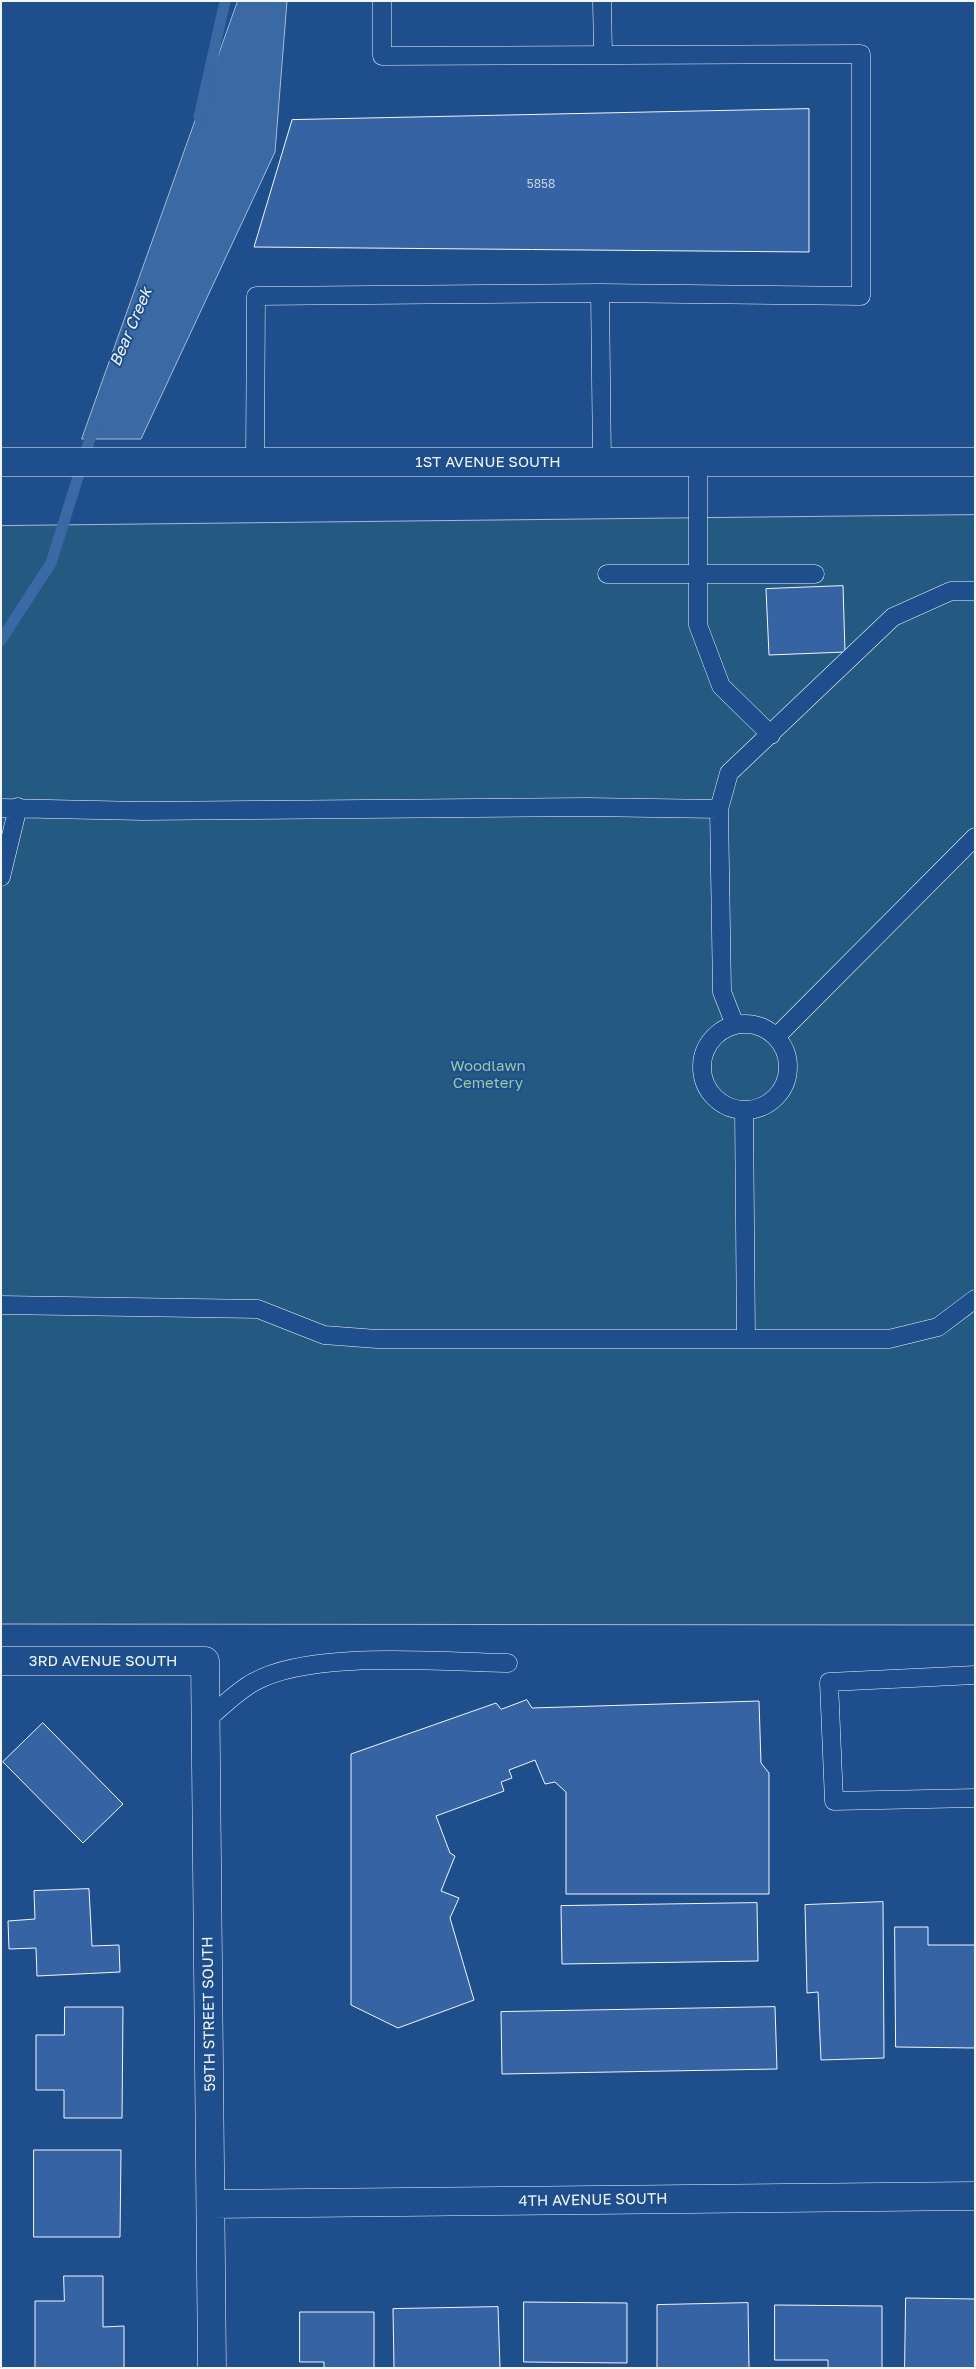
<!DOCTYPE html>
<style>
body{margin:0}
#map{position:relative;width:976px;height:2369px;overflow:hidden;background:#1f4e8c;font-family:"Golos Text",sans-serif}
canvas{display:block}
.frame{position:absolute;inset:0;border:2px solid #f2f6ff;pointer-events:none}
</style>
<div id="map">
<canvas width="976" height="2369"></canvas>
<div class="frame"></div>
</div>
<script>
const c = document.querySelector('canvas').getContext('2d');
c.lineJoin = 'round';
function fillPath(path, color) {
  c.fillStyle = color;
  c.fill(path, 'evenodd');
}
function strokePath(path, color, width, dash) {
  c.strokeStyle = color;
  c.lineWidth = width;
  c.lineCap = dash ? 'butt' : 'round';
  c.setLineDash(dash || []);
  c.stroke(path);
}
function drawText(font, color, halo, rows, align = 'center') {
  c.font = font + ' "Golos Text",sans-serif';
  c.lineWidth = 4;
  c.setLineDash([]);
  c.textBaseline = 'middle';
  c.strokeStyle = halo;
  c.fillStyle = color;
  for (const [text, x, y, turn = 0] of rows) {
    c.save();
    c.translate(x, y);
    c.rotate((+turn || 0) * Math.PI / 180);
    c.textAlign = isNaN(turn) ? turn : align;
    if (halo) c.strokeText(text, 0, 0);
    c.fillText(text, 0, 0);
    c.restore();
  }
}
const green = new Path2D(`
 M975,515V1625L1,1624V526Z`);
const water = new Path2D(`
 M238,1H287L275,152L141,439H82Z`);
const stream = new Path2D(`
 M199,117L225,1
 M1,640L51,563L94,426`);
const building = new Path2D(`
 M809,109V252L254,247L292,120Z
 M843,586L845,652L769,655L766,589Z
 M527,1700L532,1708L759,1701L761,1763L769,1773V1894H566V1792L555,1782L545,1784L535,1760L509,1770L512,1778L501,1782L504,1791L436,1816L450,1853L455,1856L441,1891L459,1898L450,1918L474,2000L398,2028L351,2005V1754L496,1703L501,1709Z
 M43,1723L123,1804L83,1843L3,1762Z
 M89,1889L92,1946L119,1945L120,1972L37,1976L36,1948L9,1949L8,1921L35,1919L34,1891Z
 M883,1902L884,2058L821,2060L818,1992L807,1993L805,1905Z
 M757,1903L758,1961L562,1964L561,1906Z
 M895,1927H928V1945H975V2048L896,2047Z
 M65,2007H123L122,2118H64V2090H36V2035H64Z
 M775,2007L777,2069L502,2074L501,2012Z
 M34,2150H121L120,2237H34Z
 M64,2276H103V2327L124,2326V2368H35V2301H64Z
 M906,2298L975,2299V2368H905Z
 M524,2302L627,2303V2363L524,2362Z
 M748,2303L749,2368H657V2305Z
 M775,2305L882,2306V2368H828V2360H775Z
 M498,2307L500,2368H394L393,2309Z
 M300,2312H374V2368H324V2362H300Z`);
const lane = new Path2D(`
 M382,1V56L861,54V296L600,293
 M602,1L603,54
 M255,461L256,296L600,293L602,462
 M698,462V625L721,686L771,735
 M607,574H815
 M1,808L143,811L586,807L719,809
 M1,877L18,807
 M702 1067a43 43 0 1 1 86 0a43 43 0 1 1-86 0Z
 M735,1025L722,992L719,809L729,773L893,617L951,591H975
 M776,1037L975,837
 M744,1110L746,1339
 M1,1305L258,1309L324,1335L377,1339H889L938,1327L975,1299
 M975,1675L829,1682L834,1801L975,1798
 M206,1720C221,1708 237,1691 254,1682C310,1650 441,1662 508,1663`);
const street = new Path2D(`
 M1,1661H205L212,2368
 M212,2204L975,2196`);
const primary = new Path2D(`
 M1,462H975`);
const numberNames = [
 ["5858",541,184]
];
const streetNames = [
 ["1ST AVENUE SOUTH",488,462],
 ["3RD AVENUE SOUTH",103,1661],
 ["59TH STREET SOUTH",209,2014,-91],
 ["4TH AVENUE SOUTH",593,2200,-1]
];
const parkNames = [
 ["Woodlawn",488,1066],
 ["Cemetery",488,1083]
];
const waterNames = [
 ["Bear Creek",131,327,-67]
];
fillPath(green, '#245a82');
strokePath(green, '#a8bbd7', 1);
fillPath(water, '#3b69a3');
strokePath(water, '#a8bbd7', 1);
strokePath(stream, '#3b69a3', 11);
fillPath(building, '#3563a3');
strokePath(building, '#f2f6ff', 1);
strokePath(lane, '#f2f6ff', 19);
strokePath(street, '#f2f6ff', 29);
strokePath(primary, '#f2f6ff', 29);
strokePath(lane, '#1f4e8c', 18);
strokePath(street, '#1f4e8c', 28);
strokePath(primary, '#1f4e8c', 28);
drawText('12px', '#c3d1e8', null, numberNames);
drawText('15px', '#f2f6ff', '#1f4e8c', streetNames);
drawText('15px', '#97c8a6', '#1f4e8c', parkNames);
drawText('italic 16px', '#f2f6ff', '#1f4e8c', waterNames);
</script>
